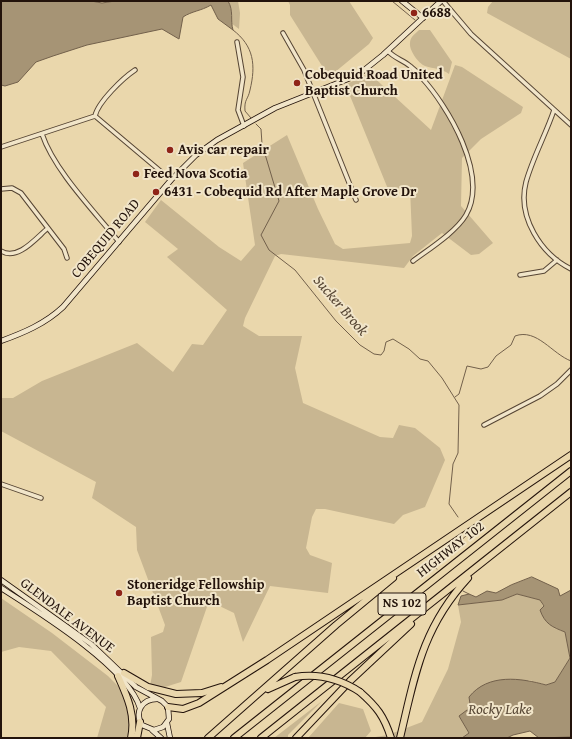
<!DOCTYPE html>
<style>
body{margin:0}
#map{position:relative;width:572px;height:739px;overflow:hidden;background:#ead7ac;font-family:"Gentium Book Plus",serif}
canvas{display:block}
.frame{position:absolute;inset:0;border:2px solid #23130b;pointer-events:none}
</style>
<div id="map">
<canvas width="572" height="739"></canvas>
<div class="frame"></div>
</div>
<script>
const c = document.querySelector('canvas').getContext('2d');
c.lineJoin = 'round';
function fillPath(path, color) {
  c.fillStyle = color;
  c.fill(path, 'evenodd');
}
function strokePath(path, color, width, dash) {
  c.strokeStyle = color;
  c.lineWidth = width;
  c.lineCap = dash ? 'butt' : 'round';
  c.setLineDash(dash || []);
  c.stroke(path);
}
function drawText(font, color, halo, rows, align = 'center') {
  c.font = font + ' "Gentium Book Plus",serif';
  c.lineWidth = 4;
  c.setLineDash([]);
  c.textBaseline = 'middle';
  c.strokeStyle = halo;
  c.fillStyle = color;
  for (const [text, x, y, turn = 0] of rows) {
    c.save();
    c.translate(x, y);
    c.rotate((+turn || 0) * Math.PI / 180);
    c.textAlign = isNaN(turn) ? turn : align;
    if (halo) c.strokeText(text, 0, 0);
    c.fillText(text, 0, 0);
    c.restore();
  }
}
const green = new Path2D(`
 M228,1H238L240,13L239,29L231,23L232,12Z
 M288,1H349L373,38L369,44L329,77L290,15V5Z
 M493,1H571V59L487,13L488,7Z
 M419,30H430L452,62L449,74C441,68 434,69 425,66C418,63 409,50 410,43C410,37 415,34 419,30Z
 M455,65L462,67L523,107L521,113L481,139L462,158L461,206L493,243L479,254L471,255L442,233L413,256L404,268L281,254L275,256L245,318L243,326L259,336H302L295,368L303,403L380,437L393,438L399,425L415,428L440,448L445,460L425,507L403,515L394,524L325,509H316L312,517L306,548L310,555L332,563L328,593L270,586L243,642L234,613L209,601L181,682L149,692L152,675L151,637L163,632L165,625L137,550L136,527L92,498L96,482L1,431V398H13L42,381L137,343L173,372L192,344L203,345L227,310L167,257L178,249L145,222L161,200L219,247L241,261L255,245L243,163L287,135L318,209L335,244L343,249L410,243L412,236L410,188L388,189L346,86L347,84L369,73L431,130Z
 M517,594L540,600L554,628L565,632L570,658L555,682L546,685L529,680L459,716L469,733L462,738H369L388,735L422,722L448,669L461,622L458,605L502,600Z
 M1,598L52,633L108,676L121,689L133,725L126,738H97L106,707L51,651L19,647L1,652Z
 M322,701L288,735V738H274Z
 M339,703L363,709L371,731L365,738H308Z`);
const water = new Path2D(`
 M1,1H91L102,3L115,1H228C234,11 230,20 233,30L218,19L211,5C201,11 192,11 183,17L179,39L162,29L87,45L53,56L36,62L18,82L5,86L1,85Z
 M532,577L558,589L560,596L571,590V737L539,738L530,731L513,735L507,738H462L469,733L459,716L467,710L471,711L469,697C488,673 521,678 546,685L555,682L570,658L565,632C552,627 545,624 540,610L544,606L540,600L517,594L502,600L458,605L461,596L469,594L476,597L487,591L496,593L511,585Z`);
const stream = new Path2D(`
 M392,1L415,20
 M233,30C254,46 256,65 250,90C248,100 244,99 245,111L251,118
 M256,124L261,129L262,144L279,201L261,235L269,250L295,270L336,321L360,345L374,354L381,355L384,351L386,342L393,339L409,349L420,359L428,361L442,378L459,405L458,453L453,464L449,504L458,517
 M455,397L459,394L467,366L481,369L488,367L496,356L511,345L515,336C537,328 552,354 571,361
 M437,569L434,567L435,563L466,536
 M463,591L469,594`);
const street = new Path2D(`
 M443,1L471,34L571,125
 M283,33L304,70L356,200
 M237,42L243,77L238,110L244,126
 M388,51C394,58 403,60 410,66C414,69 418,73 421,77C448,106 489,175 466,215C456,232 429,249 413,261
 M554,110C546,134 533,157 526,182C517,217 541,254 571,269
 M95,116C98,102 123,78 135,70
 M42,134C54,170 94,211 119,242
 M1,147L95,116L171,180
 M1,189L12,188L21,193L64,249L67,258
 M1,251C18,261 36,238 48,228
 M520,275L544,271L557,260
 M484,425L540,396L557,384L571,370
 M1,484L41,498`);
const secondary = new Path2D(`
 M402,1L423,18
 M1,341C23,333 45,324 63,307L171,180L196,155L217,140L275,108L358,75L383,55L441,1
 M1,580L91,644L136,687L162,701L168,707L169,719L163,727L154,730L142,725C134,712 142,699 157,699
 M1,588C37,611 128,667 140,708
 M167,723L170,738
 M152,730L161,738`);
const highway = new Path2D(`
 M124,673L148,687L176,694L202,693L221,687
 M118,676C127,696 136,715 131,738
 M268,689L295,677
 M360,692C377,707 384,716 391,738
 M168,707L183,709L199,703L267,660L571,455
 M137,738L140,722
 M208,738L336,625L393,578
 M234,738L571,471
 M261,738L571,492
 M296,738L350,681L411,624
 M400,738C415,675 422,628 468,578`);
const highwayBridge = new Path2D(`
 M295,677C319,673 340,679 360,692`);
const markers = [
 [414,13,4,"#8f2418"],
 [297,83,4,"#8f2418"],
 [170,150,4,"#8f2418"],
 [136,174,4,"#8f2418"],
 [156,192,4,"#8f2418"],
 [119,593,4,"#8f2418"]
];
const shields = [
 [402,604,48]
];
const shieldNames = [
 ["NS 102",402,604]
];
const poiNames = [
 ["6688",422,13],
 ["Cobequid Road United",305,75],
 ["Baptist Church",305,91],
 ["Avis car repair",178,150],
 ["Feed Nova Scotia",144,174],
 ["6431 - Cobequid Rd After Maple Grove Dr",164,192],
 ["Stoneridge Fellowship",127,585],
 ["Baptist Church",127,601]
];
const streetNames = [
 ["COBEQUID ROAD",106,239,-50],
 ["HIGHWAY 102",451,550,-38],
 ["GLENDALE AVENUE",67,616,37]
];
const waterNames = [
 ["Sucker Brook",340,306,49],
 ["Rocky Lake",500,710]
];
fillPath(green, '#c8b691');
fillPath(water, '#a69475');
strokePath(water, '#72604b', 1);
strokePath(stream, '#72604b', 1);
strokePath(street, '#543', 5.5);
strokePath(secondary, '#23130b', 6);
strokePath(highway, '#23130b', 8);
strokePath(street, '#f1e5c9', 3.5);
strokePath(secondary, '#f1e5c9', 4.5);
strokePath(highway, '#ead7ac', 6);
strokePath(highwayBridge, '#23130b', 8, []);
strokePath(highwayBridge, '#ead7ac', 6);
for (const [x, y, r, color] of markers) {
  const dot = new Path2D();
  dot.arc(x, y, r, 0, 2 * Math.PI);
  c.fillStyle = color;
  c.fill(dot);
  strokePath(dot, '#f1e5c9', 1.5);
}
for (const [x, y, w] of shields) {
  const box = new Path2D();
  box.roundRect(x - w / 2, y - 11, w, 22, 3);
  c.fillStyle = '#f1e5c9';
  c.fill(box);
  strokePath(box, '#23130b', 1);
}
drawText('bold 13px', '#23130b', null, shieldNames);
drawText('bold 14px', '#23130b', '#f1e5c9', poiNames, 'left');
drawText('14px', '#23130b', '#f1e5c9', streetNames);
drawText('italic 15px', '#574735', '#f1e5c9', waterNames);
</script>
